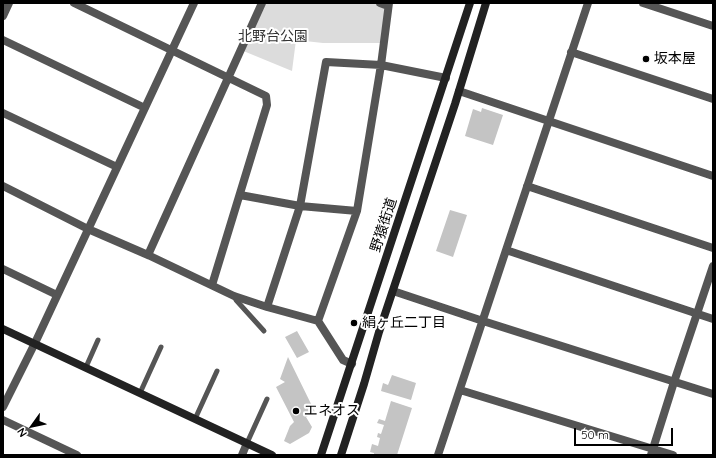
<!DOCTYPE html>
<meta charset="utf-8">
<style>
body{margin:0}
#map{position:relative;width:716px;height:458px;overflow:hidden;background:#fff;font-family:Quicksand,sans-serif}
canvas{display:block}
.frame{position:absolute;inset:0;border:4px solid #000;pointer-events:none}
.north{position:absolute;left:12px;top:406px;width:40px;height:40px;-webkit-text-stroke:3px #fff;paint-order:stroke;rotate:237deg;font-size:11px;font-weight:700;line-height:16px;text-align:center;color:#000}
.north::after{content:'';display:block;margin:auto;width:14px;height:18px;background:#000;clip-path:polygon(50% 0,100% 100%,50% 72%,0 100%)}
.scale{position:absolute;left:574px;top:428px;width:99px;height:18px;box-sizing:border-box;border:2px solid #000;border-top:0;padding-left:5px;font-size:12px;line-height:14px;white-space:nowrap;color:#000;-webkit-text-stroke:3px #fff;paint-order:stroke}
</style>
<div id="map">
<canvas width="716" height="458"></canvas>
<div class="frame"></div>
<div class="north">N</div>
<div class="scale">50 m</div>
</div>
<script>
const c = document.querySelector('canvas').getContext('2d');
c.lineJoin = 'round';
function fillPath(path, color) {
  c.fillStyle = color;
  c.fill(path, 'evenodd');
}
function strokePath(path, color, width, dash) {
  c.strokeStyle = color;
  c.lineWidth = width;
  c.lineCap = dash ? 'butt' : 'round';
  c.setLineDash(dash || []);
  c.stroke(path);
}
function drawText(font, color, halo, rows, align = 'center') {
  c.font = font + ' Quicksand,"Noto Sans JP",sans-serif';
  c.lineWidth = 4;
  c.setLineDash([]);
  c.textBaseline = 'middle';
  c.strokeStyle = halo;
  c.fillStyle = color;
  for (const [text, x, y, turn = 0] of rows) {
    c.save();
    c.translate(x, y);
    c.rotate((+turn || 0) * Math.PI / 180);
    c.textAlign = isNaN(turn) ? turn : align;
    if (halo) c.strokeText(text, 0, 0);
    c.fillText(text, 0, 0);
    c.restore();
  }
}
const green = new Path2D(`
 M262,3H380L388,6L383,43H323L296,40L292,71L241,50Z`);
const building = new Path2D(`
 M482,108L503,115L493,145L465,136L473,109L481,112Z
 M450,210L467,215L453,257L436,251Z
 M297,331L309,352L297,358L285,337Z
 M288,357L315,412L306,417L312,427L309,433L290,444L284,441L290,426L294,422L276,387L285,382L280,379Z
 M392,375L416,383L411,400L381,391L383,383L388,385Z
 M391,401L412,408L397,455H374V453L370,452L372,444L378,446L380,438L377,437L378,433L381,434L384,425L377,423L379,419L385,421Z`);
const lane = new Path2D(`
 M234,296L236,300L264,331
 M86,367L98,340
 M140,393L161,347
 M195,419L217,371
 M247,443L267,399`);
const street = new Path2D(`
 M74,3L266,96L267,105L212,285
 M380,3L388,6
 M643,3L713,26
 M3,16L9,3
 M3,40L145,108
 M571,52L713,99
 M459,91L713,176
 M3,113L117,167
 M3,186L88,229L148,255L234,296L267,307
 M527,186L713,248
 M240,195L300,206L357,211
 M506,250L713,319
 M148,255L262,3
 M3,269L57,295
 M393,291L483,321L713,394
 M318,321L267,307L300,206L326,62L381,65L446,78
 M352,364L343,360L318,321L357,211L381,65L389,3
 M460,390L673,455
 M3,407L35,343L194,3
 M3,420L77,455
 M242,455L247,443
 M438,455L588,3
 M651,455L674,382L713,266`);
const secondary = new Path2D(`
 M3,329L272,455
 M321,455L470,3
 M341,455L364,384L379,332L455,104L486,3`);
const markers = [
 [646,59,4,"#000"],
 [354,323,4,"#000"],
 [296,411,4,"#000"]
];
const parkNames = [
 ["北野台公園",273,37]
];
const poiNames = [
 ["坂本屋",654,59],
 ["絹ヶ丘二丁目",362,323],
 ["エネオス",304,411]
];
const streetNames = [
 ["野猿街道",384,225,-72]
];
fillPath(green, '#dcdcdc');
fillPath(building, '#c4c4c4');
strokePath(lane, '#555', 5);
strokePath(street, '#555', 8);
strokePath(secondary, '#222', 8);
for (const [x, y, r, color] of markers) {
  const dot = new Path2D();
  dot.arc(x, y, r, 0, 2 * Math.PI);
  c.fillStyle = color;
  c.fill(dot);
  strokePath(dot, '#fff', 1.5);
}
drawText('14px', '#333', '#fff', parkNames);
drawText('14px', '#000', '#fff', poiNames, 'left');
drawText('14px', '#000', '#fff', streetNames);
</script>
